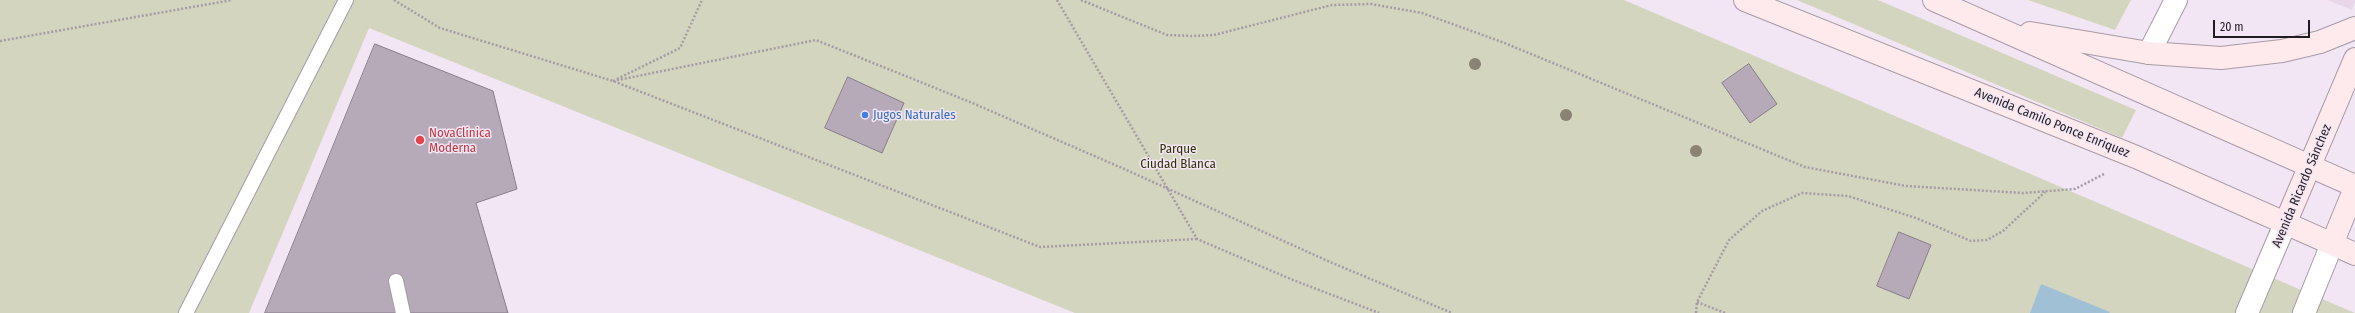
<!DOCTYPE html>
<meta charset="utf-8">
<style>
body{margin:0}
#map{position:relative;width:2355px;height:313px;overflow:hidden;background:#f3e6f4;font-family:"Fira Sans Condensed",sans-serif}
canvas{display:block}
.scale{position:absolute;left:2213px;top:20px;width:97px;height:18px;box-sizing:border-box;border:2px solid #201c21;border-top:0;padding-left:5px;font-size:12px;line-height:14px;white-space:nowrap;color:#201c21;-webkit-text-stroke:3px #f3e6f4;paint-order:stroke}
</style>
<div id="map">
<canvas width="2355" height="313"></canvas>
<div class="scale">20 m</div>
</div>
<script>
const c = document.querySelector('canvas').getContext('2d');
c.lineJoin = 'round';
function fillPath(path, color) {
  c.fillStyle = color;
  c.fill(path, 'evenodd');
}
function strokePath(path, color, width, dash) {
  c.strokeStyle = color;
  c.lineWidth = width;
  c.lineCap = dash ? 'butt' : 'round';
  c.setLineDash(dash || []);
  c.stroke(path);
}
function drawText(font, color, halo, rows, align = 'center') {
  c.font = font + ' "Fira Sans Condensed",sans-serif';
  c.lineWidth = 3;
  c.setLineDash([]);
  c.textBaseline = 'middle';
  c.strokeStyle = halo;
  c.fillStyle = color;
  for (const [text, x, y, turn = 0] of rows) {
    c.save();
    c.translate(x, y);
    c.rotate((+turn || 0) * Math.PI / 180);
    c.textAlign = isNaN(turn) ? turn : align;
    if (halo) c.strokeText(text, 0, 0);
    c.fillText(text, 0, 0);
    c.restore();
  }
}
const commercial = new Path2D(`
 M2327,0H2355V2L2352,10Z`);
const green = new Path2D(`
 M0,0H1624L2355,313H1075L369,28L249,313H0Z
 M1797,0H1878L2136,110L2122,138Z
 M2028,0H2131L2115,30Z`);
const water = new Path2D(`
 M2041,284L2110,312L2109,313H2030Z`);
const building = new Path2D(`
 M375,44L493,91L517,189L476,203L508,313H265Z
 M1749,64L1777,104L1750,123L1722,83Z
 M848,77L904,103L882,153L825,128Z
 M1899,232L1931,245L1909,299L1877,286Z`);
const path = new Path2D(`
 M394,0L440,28L613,81L1040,247L1197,239
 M1057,0L1197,239L1293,280L1379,313
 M1081,0L1167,35L1192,36L1214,35L1332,5L1371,4L1422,13L1502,42L1805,167L1906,186L2023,193L2075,189L2104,174
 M0,41L232,0
 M617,79L680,48L702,0
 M613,81L816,40L970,102L1122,168L1330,262L1452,313
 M1697,302L1725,313
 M1696,313L1697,302L1729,240L1762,211L1802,193L1848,196L1916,218L1971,241L1987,240L2003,231L2045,192`);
const service = new Path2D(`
 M396,281L403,313
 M186,313L346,0`);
const minor = new Path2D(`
 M2149,53L2176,0`);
const tertiary = new Path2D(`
 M2247,313L2285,224
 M2304,313L2332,244`);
const secondary = new Path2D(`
 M1745,0L2136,157L2355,254
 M1934,0L2355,186
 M2030,33L2149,53L2221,58L2282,51L2320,42L2355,28
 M2285,224L2355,59
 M2332,244L2355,188`);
const trees = [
 [1475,64],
 [1566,115],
 [1696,151]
];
const markers = [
 [865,115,4,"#3f7fe0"],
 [420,140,5,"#e0444e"]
];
const shopNames = [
 ["Jugos Naturales",873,115]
];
const streetNames = [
 ["Avenida Camilo Ponce Enriquez",2052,123,22],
 ["Avenida Ricardo Sánchez",2302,186,-67]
];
const healthNames = [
 ["NovaClínica",429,133],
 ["Moderna",429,148]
];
const parkNames = [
 ["Parque",1178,149],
 ["Ciudad Blanca",1178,164]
];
fillPath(commercial, '#e7d7e9');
fillPath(green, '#d4d5bf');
fillPath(water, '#a0c0d5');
fillPath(building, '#b7aab8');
strokePath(building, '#897d8a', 1);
strokePath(service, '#a79ba8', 16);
strokePath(minor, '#a79ba8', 24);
strokePath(tertiary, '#a79ba8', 24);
strokePath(secondary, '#a79ba8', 24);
strokePath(path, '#a59ba6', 2.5, [2, 2]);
strokePath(service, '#fff', 14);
strokePath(minor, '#fff', 22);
strokePath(tertiary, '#fff', 22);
strokePath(secondary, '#feeaec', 22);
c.fillStyle = '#888372';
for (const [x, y] of trees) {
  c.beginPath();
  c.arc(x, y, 6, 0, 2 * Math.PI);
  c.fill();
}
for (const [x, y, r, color] of markers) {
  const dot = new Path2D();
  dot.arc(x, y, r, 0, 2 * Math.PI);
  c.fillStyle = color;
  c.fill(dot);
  strokePath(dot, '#f3e6f4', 1.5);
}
drawText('13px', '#366cbe', '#f3e6f4', shopNames, 'left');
drawText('13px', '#201c21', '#f3e6f4', streetNames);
drawText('13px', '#be3a42', '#f3e6f4', healthNames, 'left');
drawText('13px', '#313207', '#f3e6f4', parkNames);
</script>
